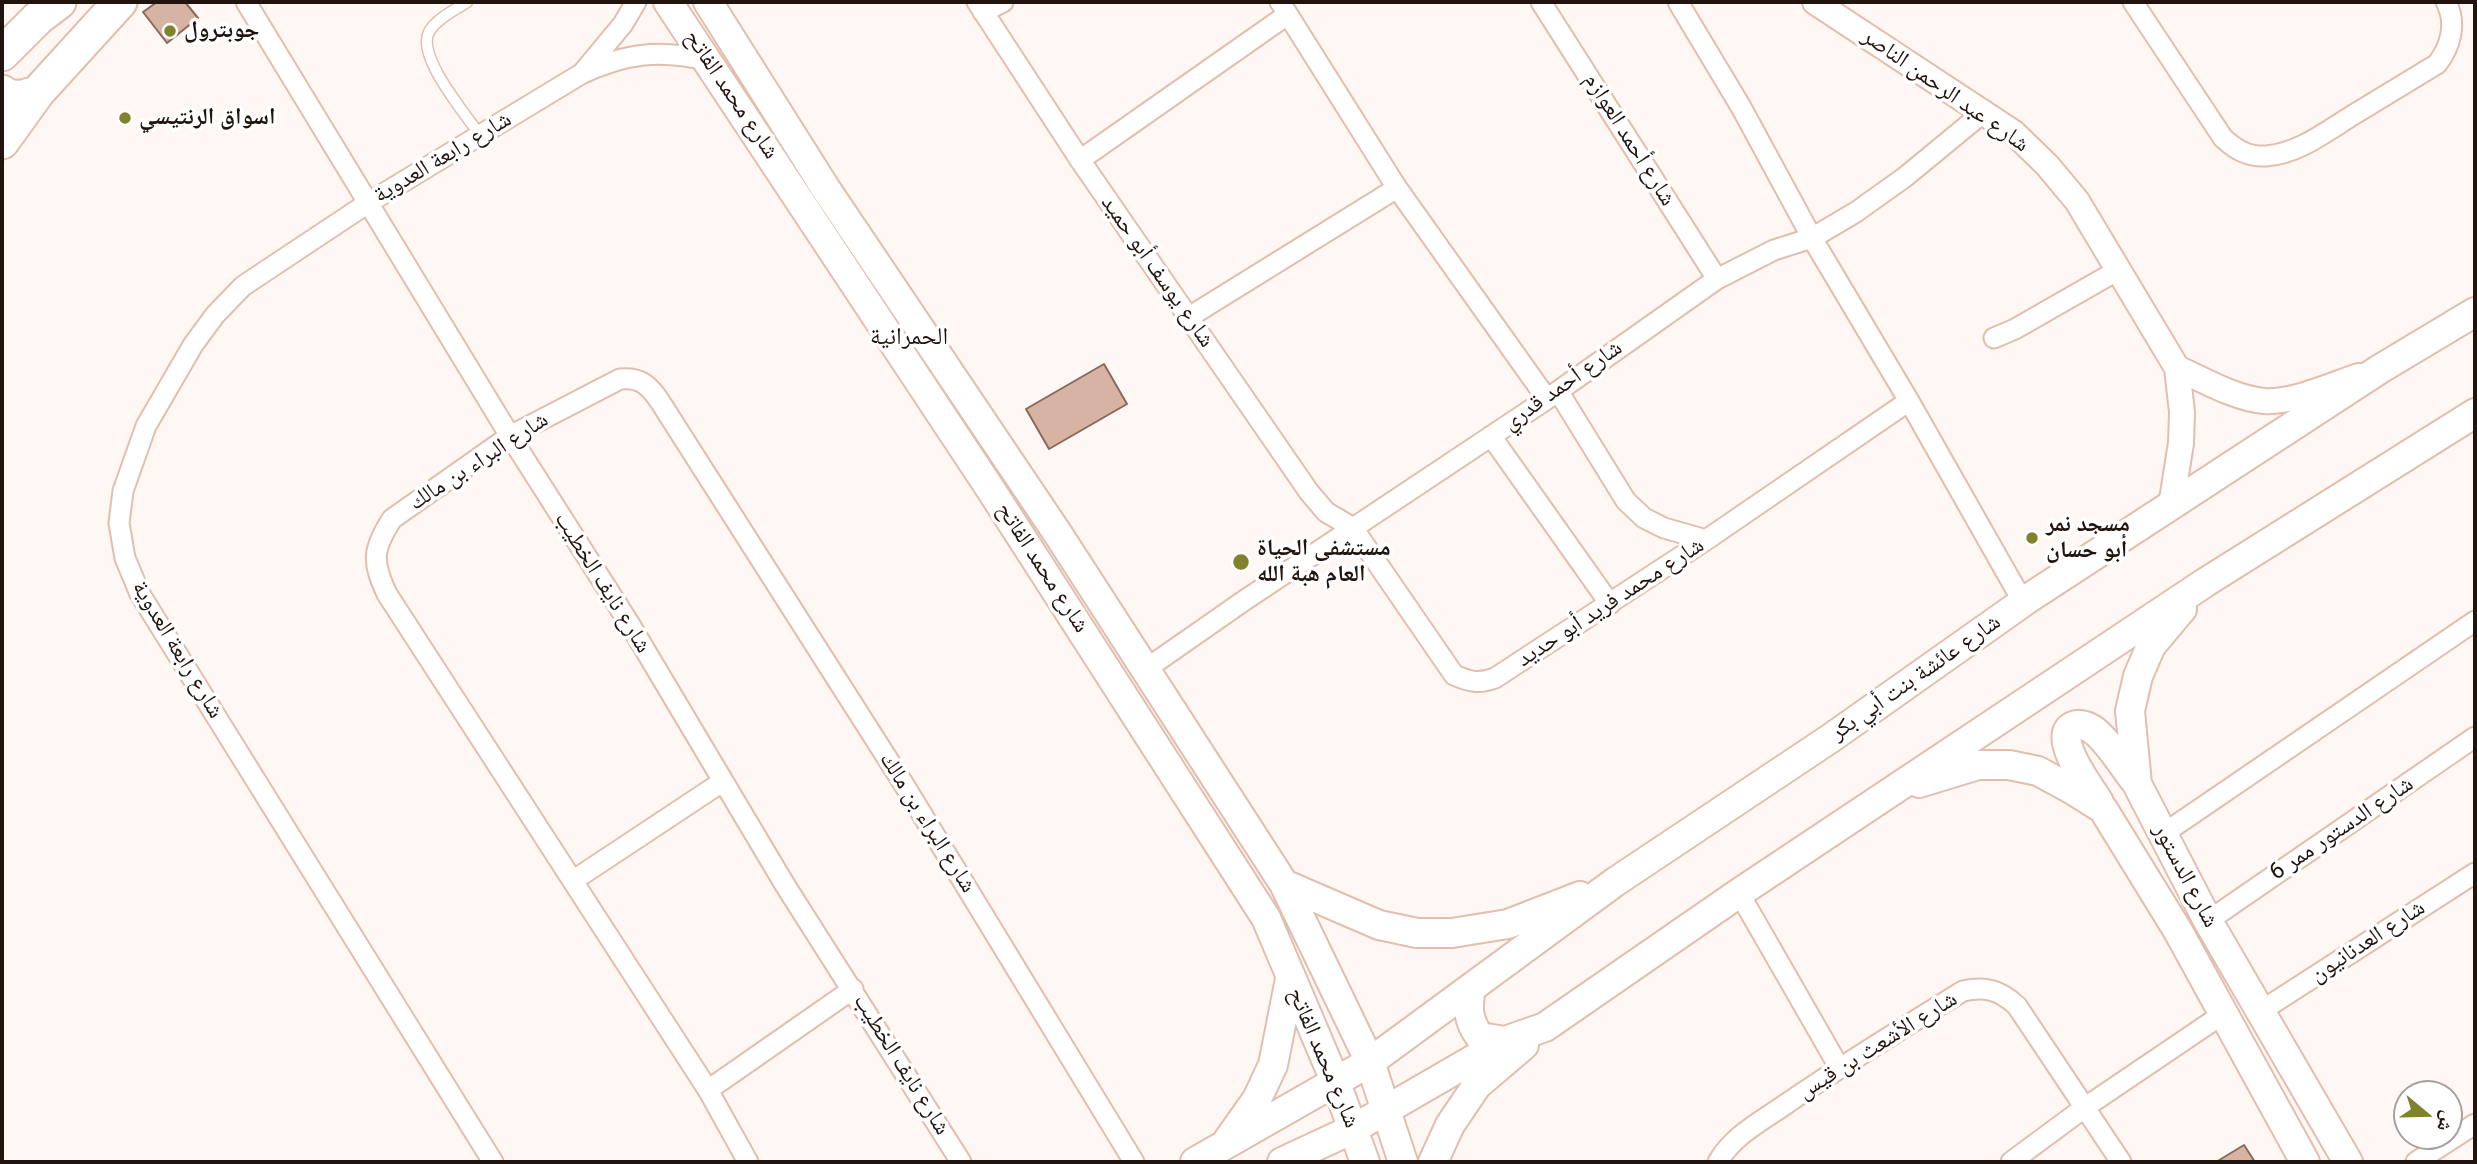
<!DOCTYPE html>
<meta charset="utf-8">
<style>
body{margin:0}
#map{position:relative;width:2477px;height:1164px;overflow:hidden;background:#fff7f4;font-family:Roboto,"Noto Naskh Arabic",sans-serif}
canvas{display:block}
.frame{position:absolute;inset:0;border:4px solid #21140f;pointer-events:none}
.north{position:absolute;left:2393px;top:1080px;width:70px;height:70px;box-sizing:border-box;background:#fff;border:2px solid #a6a19f;border-radius:50%;rotate:109deg;font-size:19px;font-weight:700;line-height:28px;text-align:center;color:#21140f}
.north::after{content:'';display:block;margin:auto;width:24px;height:32px;background:#81822c;clip-path:polygon(50% 0,100% 100%,50% 72%,0 100%)}
</style>
<div id="map">
<canvas width="2477" height="1164"></canvas>
<div class="frame"></div>
<div class="north">ش</div>
</div>
<script>
const c = document.querySelector('canvas').getContext('2d');
c.lineJoin = 'round';
function fillPath(path, color) {
  c.fillStyle = color;
  c.fill(path, 'evenodd');
}
function strokePath(path, color, width, dash) {
  c.strokeStyle = color;
  c.lineWidth = width;
  c.lineCap = dash ? 'butt' : 'round';
  c.setLineDash(dash || []);
  c.stroke(path);
}
function drawText(font, color, halo, rows, align = 'center') {
  c.font = font + ' Roboto,"Noto Naskh Arabic",sans-serif';
  c.lineWidth = 7;
  c.setLineDash([]);
  c.textBaseline = 'middle';
  c.strokeStyle = halo;
  c.fillStyle = color;
  for (const [text, x, y, turn = 0] of rows) {
    c.save();
    c.translate(x, y);
    c.rotate((+turn || 0) * Math.PI / 180);
    c.textAlign = isNaN(turn) ? turn : align;
    if (halo) c.strokeText(text, 0, 0);
    c.fillText(text, 0, 0);
    c.restore();
  }
}
const building = new Path2D(`
 M157,2H185L198,18L167,43L143,12Z
 M1104,364L1127,404L1049,449L1026,409Z
 M2244,1145L2255,1162H2216Z`);
const service = new Path2D(`
 M467,2C455,10 436,19 429,32C416,56 466,115 480,135`);
const minor = new Path2D(`
 M246,2L510,436L629,623L785,885L961,1162
 M977,2L1080,160L1309,492L1326,512L1353,528L1454,675C1470,682 1479,684 1495,678L1706,540L1909,401
 M1280,2L1397,188L1547,399
 M1541,2L1717,279
 M1678,2L1741,107L1812,238L1909,401L2023,602
 M2133,2L2223,138C2236,150 2248,157 2266,156C2298,154 2327,131 2353,115C2381,98 2409,81 2437,64C2451,46 2457,23 2446,2
 M983,12L1003,2
 M584,71L623,24L636,2
 M1080,160L1287,15
 M1189,317L1397,188
 M1994,338L2015,329L2120,269
 M1558,391L1626,501L1644,518L1664,528L1706,540
 M1491,436L1610,604
 M1146,669L1245,600L1547,399L1717,279L1774,250L1812,238L1856,212L1905,177L1984,112
 M2163,834L2475,621
 M574,880L722,782
 M1739,893L1839,1067
 M2208,921L2475,737
 M2261,1011L2475,873
 M708,1090L853,989
 M493,1162L140,594L125,558L119,523L123,491L146,426L193,345L215,315L243,286L368,203L581,74C626,53 660,49 709,61
 M748,1162L708,1090L387,594C372,562 372,550 392,519L510,436L620,379C639,377 648,384 659,400L903,783L1134,1162
 M1718,1162C1732,1136 1762,1121 1786,1104C1844,1064 1903,1028 1963,991C1985,986 2000,990 2017,1006L2121,1162
 M2011,1162L2084,1108L2223,1014
 M2416,1162L2475,1124`);
const tertiary = new Path2D(`
 M1815,2L2014,133L2047,165L2077,201L2177,368L2182,412L2181,443L2171,506
 M2177,368C2204,380 2234,398 2264,401C2293,403 2331,385 2359,376`);
const secondary = new Path2D(`
 M668,2L991,490L1266,918L1336,1083L1365,1162
 M708,2L826,189L1058,534L1284,884L1370,1062L1403,1162
 M2182,609L2151,646L2138,676L2130,711L2137,784L2208,921L2348,1162
 M1919,783L1978,765H2009L2038,771L2071,789L2103,809L2178,931L2305,1162
 M2099,802C2091,789 2051,737 2073,726C2081,722 2092,728 2098,734C2112,747 2123,766 2135,781
 M1284,884L1379,925L1417,933H1452L1508,924L1580,896
 M1471,988C1467,1008 1468,1021 1480,1037L1505,1041
 M1228,1140L1257,1099L1273,1065L1290,979
 M1195,1162L1370,1062L1615,882L1831,738L2029,598L2380,369L2475,312
 M1282,1162L1353,1129L1505,1041L1545,1027L1739,893L2206,582L2475,413
 M1433,1162L1450,1125L1477,1085L1524,1045`);
const trunk = new Path2D(`
 M2,54L38,18L59,2
 M2,92C13,101 26,97 38,92
 M2,142L38,92L120,2`);
const markers = [
 [170,31,7,"#81822c"],
 [125,118,7,"#81822c"],
 [2032,538,7,"#81822c"],
 [1241,562,9,"#81822c"]
];
const poiNames = [
 ["جوبترول",184,31],
 ["اسواق الرنتيسي",139,118],
 ["مسجد نمر",2046,525],
 ["أبو حسان",2046,551],
 ["مستشفى الحياة",1257,549],
 ["العام هبة الله",1257,575]
];
const streetNames = [
 ["شارع عبد الرحمن الناصر",1945,91,35],
 ["شارع محمد الفاتح",731,95,56],
 ["شارع أحمد العوازم",1629,140,58],
 ["شارع رابعة العدوية",443,158,-31],
 ["شارع يوسف أبو حميد",1157,272,55],
 ["شارع أحمد قدري",1563,386,-35],
 ["شارع البراء بن مالك",479,462,-33],
 ["شارع محمد الفاتح",1042,568,57],
 ["شارع نايف الخطيب",602,583,58],
 ["شارع محمد فريد أبو حديد",1611,603,-33],
 ["شارع رابعة العدوية",177,650,59],
 ["شارع عائشة بنت أبي بكر",1916,678,-35],
 ["شارع البراء بن مالك",927,823,58],
 ["شارع الدستور ممر 6",2342,829,-34],
 ["شارع الدستور",2185,876,62],
 ["شارع العدنانيون",2368,942,-33],
 ["شارع الأشعث بن قيس",1878,1046,-32],
 ["شارع محمد الفاتح",1323,1058,67],
 ["شارع نايف الخطيب",901,1065,58]
];
const neighbourhoodNames = [
 ["الحمرانية",909,338]
];
fillPath(building, '#d7b3a4');
strokePath(building, '#8a695c', 2);
strokePath(service, '#e2beaf', 13);
strokePath(minor, '#e2beaf', 23);
strokePath(tertiary, '#e2beaf', 28);
strokePath(secondary, '#e2beaf', 32);
strokePath(trunk, '#e2beaf', 37);
strokePath(service, '#fff', 10);
strokePath(minor, '#fff', 19);
strokePath(tertiary, '#fff', 24);
strokePath(secondary, '#fff', 28);
strokePath(trunk, '#fff', 33);
for (const [x, y, r, color] of markers) {
  const dot = new Path2D();
  dot.arc(x, y, r, 0, 2 * Math.PI);
  c.fillStyle = color;
  c.fill(dot);
  strokePath(dot, '#fff', 2.5);
}
drawText('bold 23px', '#21140f', '#fff', poiNames, 'left');
drawText('23px', '#21140f', '#fff', streetNames);
drawText('24px', '#21140f', '#fff', neighbourhoodNames);
</script>
